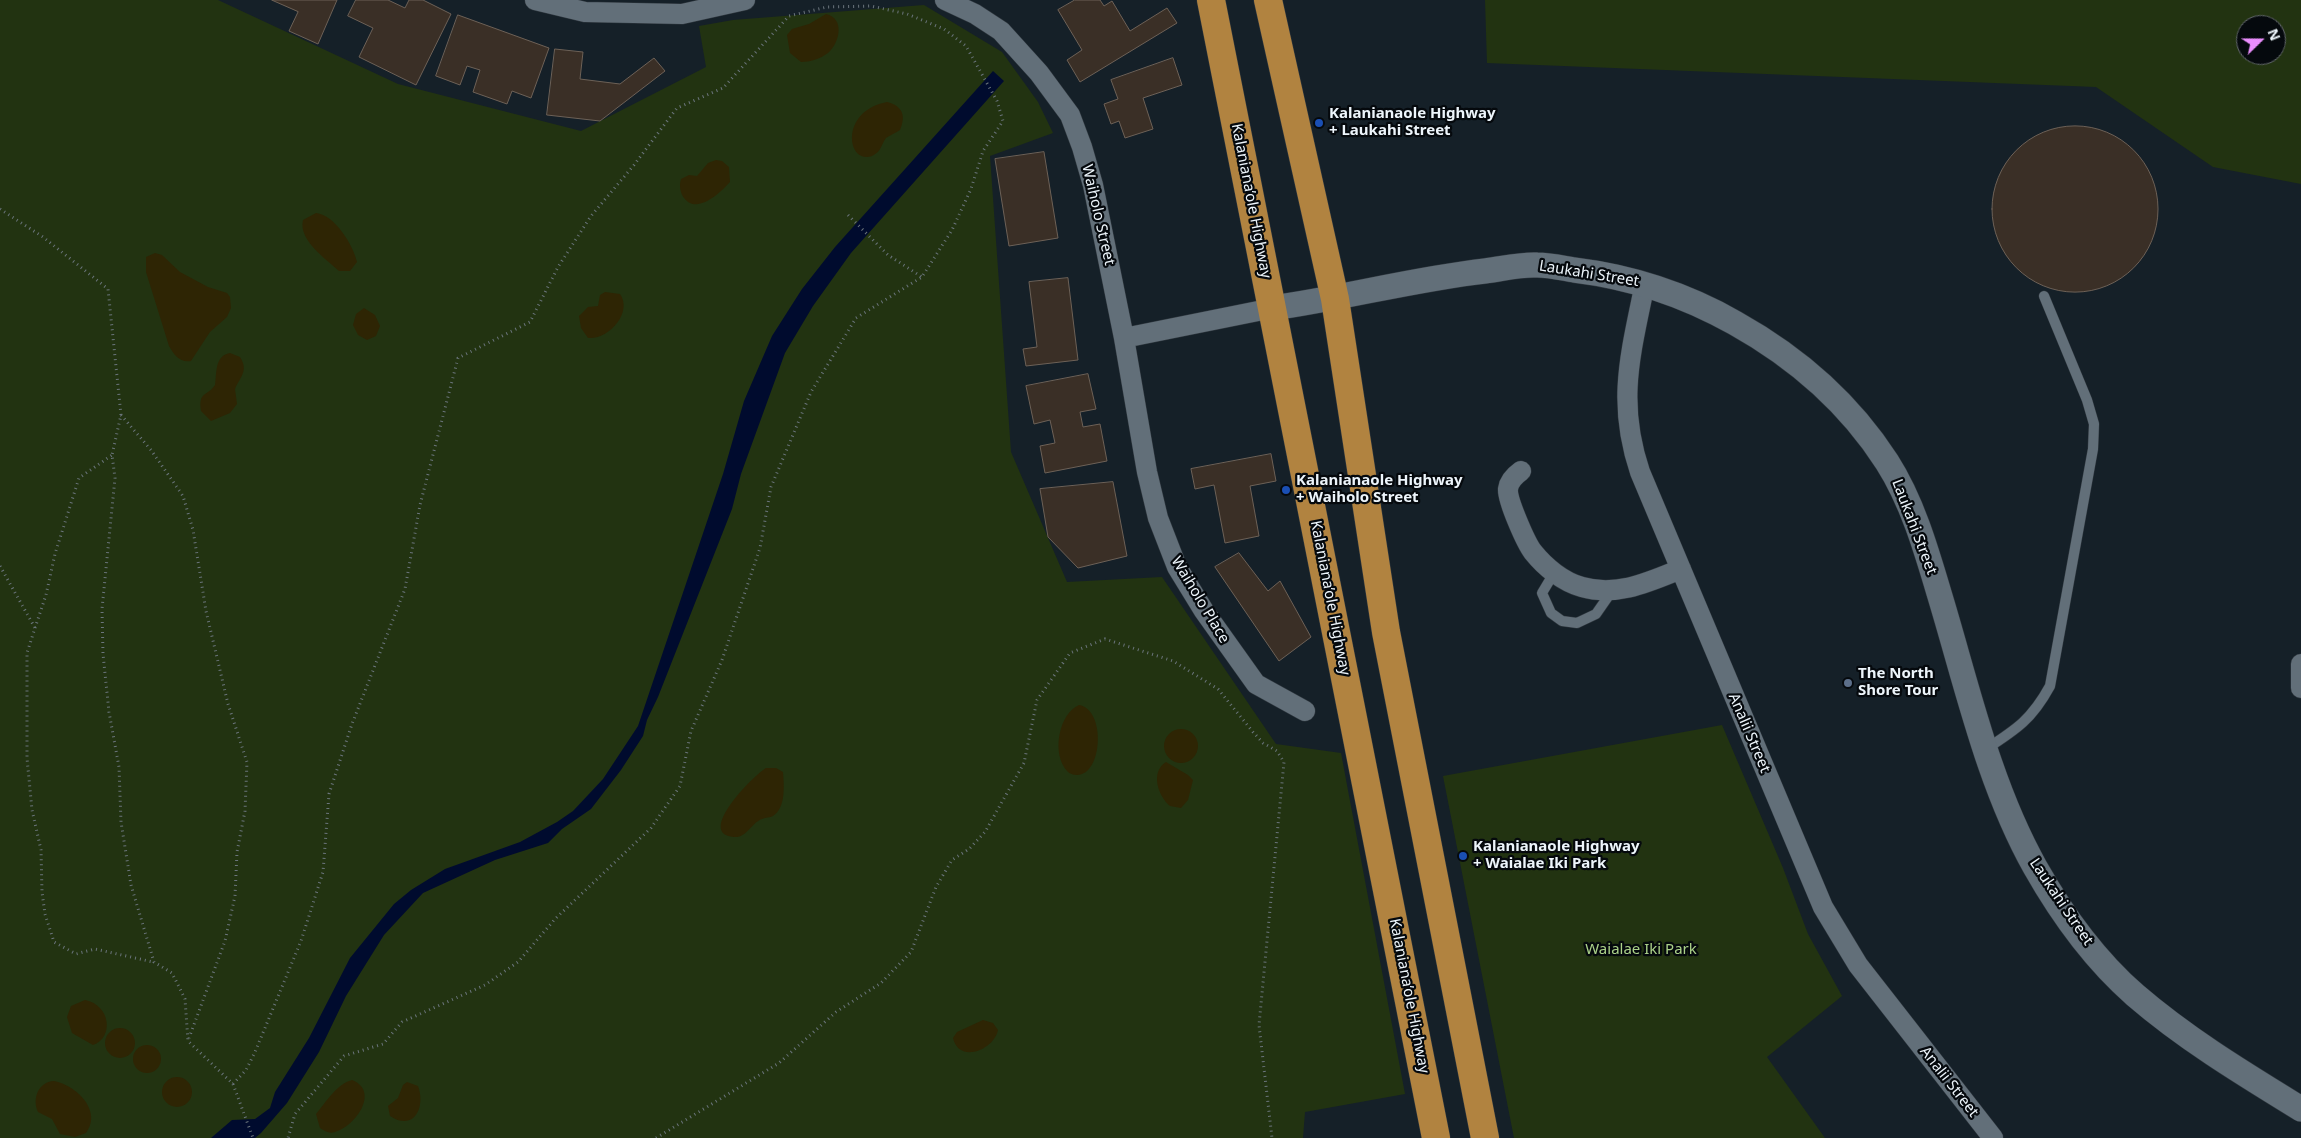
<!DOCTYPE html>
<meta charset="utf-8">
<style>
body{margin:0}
#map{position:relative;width:2301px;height:1138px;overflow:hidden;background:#152028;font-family:"Noto Sans",sans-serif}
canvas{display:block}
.north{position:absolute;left:2236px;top:15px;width:50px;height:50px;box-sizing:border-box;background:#05090d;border:1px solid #62676c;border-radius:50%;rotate:68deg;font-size:14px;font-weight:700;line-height:20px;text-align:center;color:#edf5fb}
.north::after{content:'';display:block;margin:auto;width:18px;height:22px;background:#ea8dfd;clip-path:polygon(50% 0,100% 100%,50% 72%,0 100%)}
</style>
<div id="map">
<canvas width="2301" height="1138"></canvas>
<div class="north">N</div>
</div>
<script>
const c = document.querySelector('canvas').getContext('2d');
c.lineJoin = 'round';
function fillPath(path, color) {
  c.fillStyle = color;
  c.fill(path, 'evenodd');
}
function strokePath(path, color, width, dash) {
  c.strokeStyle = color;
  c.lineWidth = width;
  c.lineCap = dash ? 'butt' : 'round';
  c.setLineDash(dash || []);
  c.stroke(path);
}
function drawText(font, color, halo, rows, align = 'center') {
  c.font = font + ' "Noto Sans",sans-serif';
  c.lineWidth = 4.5;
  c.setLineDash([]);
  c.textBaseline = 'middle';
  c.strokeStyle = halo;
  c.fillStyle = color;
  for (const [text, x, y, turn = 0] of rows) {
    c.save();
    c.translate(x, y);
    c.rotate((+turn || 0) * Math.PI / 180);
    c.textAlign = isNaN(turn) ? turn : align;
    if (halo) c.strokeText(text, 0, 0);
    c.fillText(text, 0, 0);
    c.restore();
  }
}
const green = new Path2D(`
 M0,0H218L398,84L581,131L706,67L699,26L733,20L924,5L1002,52L1038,102L1053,133L990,156L1011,452L1067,582L1162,577L1276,744L1341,753L1405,1094L1305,1112L1303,1138H0Z
 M1485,0H2301V184L2213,167L2096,87L1487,63ZM2246,25H2276V55H2246Z
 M1722,725L1783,868L1808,934L1842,996L1767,1057L1825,1138H1514L1443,776Z`);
const sand = new Path2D(`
 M826,14C845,18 840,43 828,53C820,59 810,62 801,62L790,53L787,35L792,29L809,24Z
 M887,102C903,106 906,116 900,130C896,133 890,135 886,138C881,145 881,152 872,156C847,165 839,111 887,102Z
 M716,160L722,161L729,167L730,182C720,193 697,215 684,198C680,193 679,185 681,179L689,175L697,176L708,163Z
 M316,213C335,215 353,245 357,262L350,271H339C326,259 298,240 303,220Z
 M155,253L162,255L180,272L208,287L227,293L230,297L231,308L227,317L210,332L191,361C180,363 174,355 169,346L146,272V257Z
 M605,292L620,294C633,312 609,340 588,338L581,328L579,316L588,307L598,306L600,295Z
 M364,308L375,315L380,326L376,336L367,340L358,335L353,325L356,314Z
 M230,353L240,357C249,371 240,377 235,389L237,404L230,413L211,421L201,411C198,391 207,397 215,385C217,374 214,356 230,353Z
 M1079,705C1106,709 1103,775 1077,775C1071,775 1067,772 1064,767C1053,750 1059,714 1079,705Z
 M1164 746a17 17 0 1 1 34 0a17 17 0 1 1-34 0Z
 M1166,762L1188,775L1193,780L1188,800L1181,808L1170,806C1158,796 1150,772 1166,762Z
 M766,768H776L783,772C784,785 786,808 773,816C770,818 766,817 762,819C751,823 747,838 734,837C695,834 754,775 766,768Z
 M85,1000C111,1005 114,1038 93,1045L72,1033L67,1017L71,1006Z
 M983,1020L993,1023L998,1030C994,1050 959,1064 953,1038L957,1032Z
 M105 1043a15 15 0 1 1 30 0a15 15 0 1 1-30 0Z
 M133 1059a14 14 0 1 1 28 0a14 14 0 1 1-28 0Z
 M162 1092a15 15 0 1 1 30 0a15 15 0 1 1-30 0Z
 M352,1080C380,1091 356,1126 335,1132C329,1134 325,1131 320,1128L316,1114C326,1102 337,1084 352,1080Z
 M54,1081C76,1085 103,1111 86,1133L75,1137L60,1134L52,1119L38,1112C32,1099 38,1082 54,1081Z
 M407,1082L418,1086C426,1107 414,1132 390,1116L388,1106L398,1098L403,1085Z`);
const water = new Path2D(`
 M993,71L1004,81L851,253L813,306L785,353L741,474L732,509L658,697L647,720L643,736L621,770L591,809L562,829L548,843L495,860L423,893L384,935L346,996L319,1052L287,1103L261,1133L255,1138H211L232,1120L255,1119L270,1108L275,1092L309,1038L350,958L394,904L411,890L445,869L520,842L557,822L573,811L603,779L638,726L723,474L744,401L772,336L802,289L835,247Z`);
const building = new Path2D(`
 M272,0H337L318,44L289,31L298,12Z
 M356,0H388L405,8L409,0H423L451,14L416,85L359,57L373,28L348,16Z
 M1075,0H1100L1104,6L1112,1L1130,31L1167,8L1177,23L1080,82L1067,60L1082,50L1058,10Z
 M458,15L549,48L531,98L512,91L507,104L473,92L480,70L467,66L460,85L436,76Z
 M555,49L583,52L580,79L620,84L654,58L665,71L600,121L547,115Z
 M1173,58L1182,85L1143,98L1153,129L1125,138L1119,121L1111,124L1104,104L1118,99L1111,80Z
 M1992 209a83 83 0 1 1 166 0a83 83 0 1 1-166 0Z
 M1044,152L1058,238L1009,246L995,159Z
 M1068,278L1078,360L1026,366L1023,349L1037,347L1029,282Z
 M1088,374L1096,409L1080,412L1083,427L1100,424L1107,461L1045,473L1040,446L1055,443L1050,420L1034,424L1026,386Z
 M1271,454L1276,481L1250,486L1259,536L1225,543L1214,485L1195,489L1191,469Z
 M1113,482L1127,556L1078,568L1048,537L1040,489Z
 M1239,553L1268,591L1280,581L1311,637L1279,661L1215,567Z`);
const path = new Path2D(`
 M0,209L43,237L108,289L121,415L112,455L115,478L102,609L103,654L109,712L119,767L121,822L131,885L154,962L172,973L185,999L188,1041L233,1084L253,1138
 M848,215L888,255L922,277
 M121,415L151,450L183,496L193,530L206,611L228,704L247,762L245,811L237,852L235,896L225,941L189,1038
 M0,566L35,628L27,653V758L32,810L41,850L42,892L45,914L54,942L76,954L95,949L153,962
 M35,628L46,595L55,554L79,478L112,455
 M233,1084L246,1070L255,1052L301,941L323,872L329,794L352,724L405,589L420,505L458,358L530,322L558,267L591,216L634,165L677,108L723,88L789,16L827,7L871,6L907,14L944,29L966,46L997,101L1003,121L983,151L971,189L952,230L922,277L856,318L811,392L771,487L760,548L722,660L691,731L680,786L651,828L555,919L518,962L485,985L402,1022L383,1044L344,1056L295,1114L288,1138
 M656,1138L779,1063L836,1012L881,983L911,952L936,887L952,860L969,849L985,832L1024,763L1037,700L1070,653L1105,639L1173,661L1218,689L1253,732L1263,743L1277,751L1284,762L1259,1025L1272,1138`);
const service = new Path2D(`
 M1554,573L1542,593L1551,613L1562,621L1577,623L1596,614L1612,591
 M1986,749C2017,729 2032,719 2050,686L2093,449L2094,424L2087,400L2044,296`);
const minor = new Path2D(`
 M535,0L585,12L682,14L745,0
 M945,0L975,14L1001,31L1039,73L1070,115L1082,147L1093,185L1124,338L1147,472L1158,518L1177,567L1204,611L1256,684L1305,711
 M1645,283C1631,353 1616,401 1640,472L1823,907L1858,965L1993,1138
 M1124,338L1273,308
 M1521,471C1514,476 1509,481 1508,489C1507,500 1526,543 1533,552C1545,567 1563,582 1582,587C1617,597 1649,582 1681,569
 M2301,664V688`);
const tertiary = new Path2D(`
 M1273,308C1344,298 1414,279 1485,271C1502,269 1520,264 1537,265C1549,265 1562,268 1574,270C1632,277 1684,294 1735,323C1796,357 1849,403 1887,462C1912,501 1926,549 1939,593C1967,685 1988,783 2035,867C2061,913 2095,960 2135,995C2186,1039 2244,1074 2301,1109`);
const trunk = new Path2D(`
 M1211,0L1436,1138
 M1268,0L1335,299L1386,632L1485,1138`);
const markers = [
 [1319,123,5,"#1a4fb4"],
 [1286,490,5,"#1a4fb4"],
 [1848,683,5,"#5c6f8a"],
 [1463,856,5,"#1a4fb4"]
];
const poiNames = [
 ["Kalanianaole Highway",1329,114],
 ["+ Laukahi Street",1329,131],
 ["Kalanianaole Highway",1296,481],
 ["+ Waiholo Street",1296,498],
 ["The North",1858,674],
 ["Shore Tour",1858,691],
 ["Kalanianaole Highway",1473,847],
 ["+ Waialae Iki Park",1473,864]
];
const streetNames = [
 ["Kalaniana’ole Highway",1251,201,79],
 ["Waiholo Street",1098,215,77],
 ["Laukahi Street",1589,274,9],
 ["Laukahi Street",1914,527,69],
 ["Kalaniana’ole Highway",1330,598,79],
 ["Waiholo Place",1200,600,59],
 ["Analii Street",1749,733,67],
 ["Laukahi Street",2061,902,56],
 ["Kalaniana’ole Highway",1409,996,79],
 ["Analii Street",1949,1082,52]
];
const parkNames = [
 ["Waialae Iki Park",1641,950]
];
fillPath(green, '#231');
fillPath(sand, '#2e2504');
fillPath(water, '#000b2e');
fillPath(building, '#3a2f26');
strokePath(building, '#6d6157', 1);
strokePath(service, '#313940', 11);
strokePath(minor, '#313940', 21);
strokePath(tertiary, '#313940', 26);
strokePath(trunk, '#313940', 29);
strokePath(path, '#6b757c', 3, [1, 4]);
strokePath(service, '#626f79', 10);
strokePath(minor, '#626f79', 20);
strokePath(tertiary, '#626f79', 25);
strokePath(trunk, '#b18340', 28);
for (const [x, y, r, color] of markers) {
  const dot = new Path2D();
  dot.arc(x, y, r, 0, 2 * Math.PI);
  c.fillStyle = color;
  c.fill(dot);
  strokePath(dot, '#05090d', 2);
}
drawText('bold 15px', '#edf5fb', '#05090d', poiNames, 'left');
drawText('15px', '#edf5fb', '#05090d', streetNames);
drawText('15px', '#abd189', '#05090d', parkNames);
</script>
